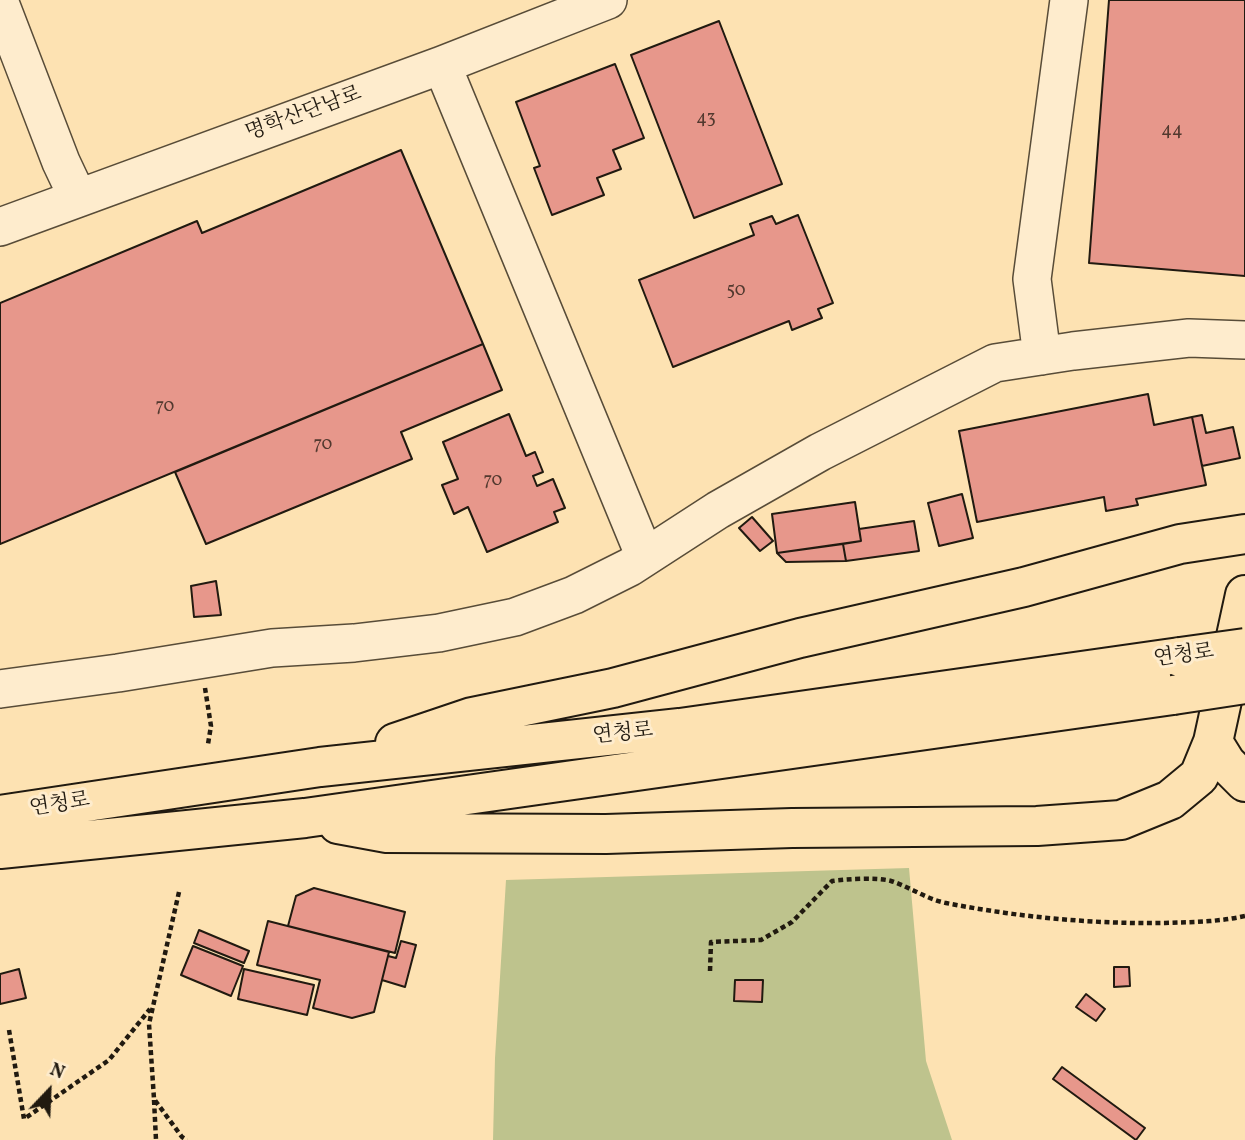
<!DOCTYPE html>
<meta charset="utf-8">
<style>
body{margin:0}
#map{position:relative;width:1245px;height:1140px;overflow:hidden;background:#fde2b2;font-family:Vollkorn,serif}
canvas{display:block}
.north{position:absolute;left:14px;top:1056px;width:70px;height:70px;-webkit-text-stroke:5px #feeccd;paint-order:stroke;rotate:23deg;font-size:19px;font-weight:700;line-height:28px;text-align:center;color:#211a10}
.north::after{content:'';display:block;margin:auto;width:24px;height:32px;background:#211a10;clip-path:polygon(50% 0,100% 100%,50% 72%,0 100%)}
</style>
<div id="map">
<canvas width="1245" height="1140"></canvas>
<div class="north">N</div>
</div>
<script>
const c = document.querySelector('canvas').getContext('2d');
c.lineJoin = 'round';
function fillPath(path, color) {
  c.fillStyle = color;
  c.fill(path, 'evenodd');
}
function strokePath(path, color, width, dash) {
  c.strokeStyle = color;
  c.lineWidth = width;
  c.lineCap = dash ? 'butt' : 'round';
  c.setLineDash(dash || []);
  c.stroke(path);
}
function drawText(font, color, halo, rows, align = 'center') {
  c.font = font + ' Vollkorn,"Noto Serif KR",serif';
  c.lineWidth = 6;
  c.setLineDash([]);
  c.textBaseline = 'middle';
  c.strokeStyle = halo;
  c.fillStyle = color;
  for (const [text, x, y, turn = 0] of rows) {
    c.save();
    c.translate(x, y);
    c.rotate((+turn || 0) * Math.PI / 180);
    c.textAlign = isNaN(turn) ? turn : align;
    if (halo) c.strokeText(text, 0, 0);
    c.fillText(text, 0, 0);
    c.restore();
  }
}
const green = new Path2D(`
 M909,868L926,1061L952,1140H493L495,1058L506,880Z`);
const building = new Path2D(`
 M1109,0H1245V276L1089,263Z
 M719,21L782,184L694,218L631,55Z
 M615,64L644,138L613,150L621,169L597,178L604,195L552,215L534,168L540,166L516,102Z
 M401,150L483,344L0,544V303L197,221L202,233Z
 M798,215L833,303L818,309L822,318L792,330L789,321L673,367L639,280L754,235L750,224L772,216L776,224Z
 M483,344L502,390L401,432L412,459L206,544L175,472Z
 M1148,394L1154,425L1192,417L1206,485L1136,499L1138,505L1106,511L1104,497L977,522L959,431Z
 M509,414L526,456L535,452L543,472L533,476L537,486L553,479L565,508L554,512L558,522L487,552L468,507L454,514L442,485L458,479L443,442Z
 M1202,415L1206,433L1233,427L1240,458L1202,466L1192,417Z
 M962,494L973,538L939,546L928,503Z
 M855,502L861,541L777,553L772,514Z
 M752,517L773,541L760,551L739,528Z
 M914,521L919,551L846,561L843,544L861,541L859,529Z
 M843,544L846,561L786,562L777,553Z
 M216,581L221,615L194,617L191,586Z
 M314,888L405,912L395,953L288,926L296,896Z
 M268,921L389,952L374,1012L352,1018L313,1008L320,980L257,965Z
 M199,930L249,951L244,963L194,943Z
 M401,941L416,945L405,987L382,980L388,956L396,958Z
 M193,946L243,966L231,996L181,975Z
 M1114,967H1129L1130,986L1114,987Z
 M19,969L26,998L0,1004V974Z
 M244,969L314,985L307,1015L238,999Z
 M735,980H763L762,1002L734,1001Z
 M1086,994L1105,1009L1096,1021L1076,1007Z
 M1062,1067L1145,1128L1136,1140L1053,1079Z`);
const path = new Path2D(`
 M205,688L211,726L208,744
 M179,892L149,1024L154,1099L182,1137L187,1140
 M710,971L711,942L761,940L792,922L832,881C847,879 877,877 891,881C910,887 926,899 946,903C1018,917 1091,924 1165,923C1193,922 1218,922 1245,916
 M9,1030L24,1119L109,1060L150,1009
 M154,1100L156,1140`);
const minor = new Path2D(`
 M0,3L61,162L78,198
 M442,65L645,557
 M0,227L442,65L608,0
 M1042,356L1032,279L1069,0
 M0,689L118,673L272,648L354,643L439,633L515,617L574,595L630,567L718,510L820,452L995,363L1073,351L1189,338L1245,340`);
const highway = new Path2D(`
 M1213,742L1226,763L1245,782
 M395,743L472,717L613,688L800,638L1024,587L1180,544L1245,534
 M0,815L320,767L680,728L1180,657
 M338,824L387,833L606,834L792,828L1037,826L1121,820L1170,800L1199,776L1213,742L1245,595
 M0,849L305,818L1173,695`);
const highwayBridge = new Path2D(`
 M1180,657L1245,648
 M1173,695L1245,684`);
const numberNames = [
 ["43",706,120],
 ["44",1172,132],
 ["50",736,292],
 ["70",165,408],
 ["70",323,446],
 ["70",493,482]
];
const streetNames = [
 ["명학산단남로",304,115,-20],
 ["연청로",1184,657,-8],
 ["연청로",623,735,-6],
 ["연청로",60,806,-9]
];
fillPath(green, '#bec38d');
fillPath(building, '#e7978b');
strokePath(building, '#211a10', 2);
strokePath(minor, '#584c38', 40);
strokePath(highway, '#211a10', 42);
strokePath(path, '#211a10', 4.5, [5, 3.5]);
strokePath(minor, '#feeccd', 37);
strokePath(highway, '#fde2b2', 38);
strokePath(highwayBridge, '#211a10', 42, []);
strokePath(highwayBridge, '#fde2b2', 38);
drawText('18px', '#52392f', null, numberNames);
drawText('21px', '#211a10', '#feeccd', streetNames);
</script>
